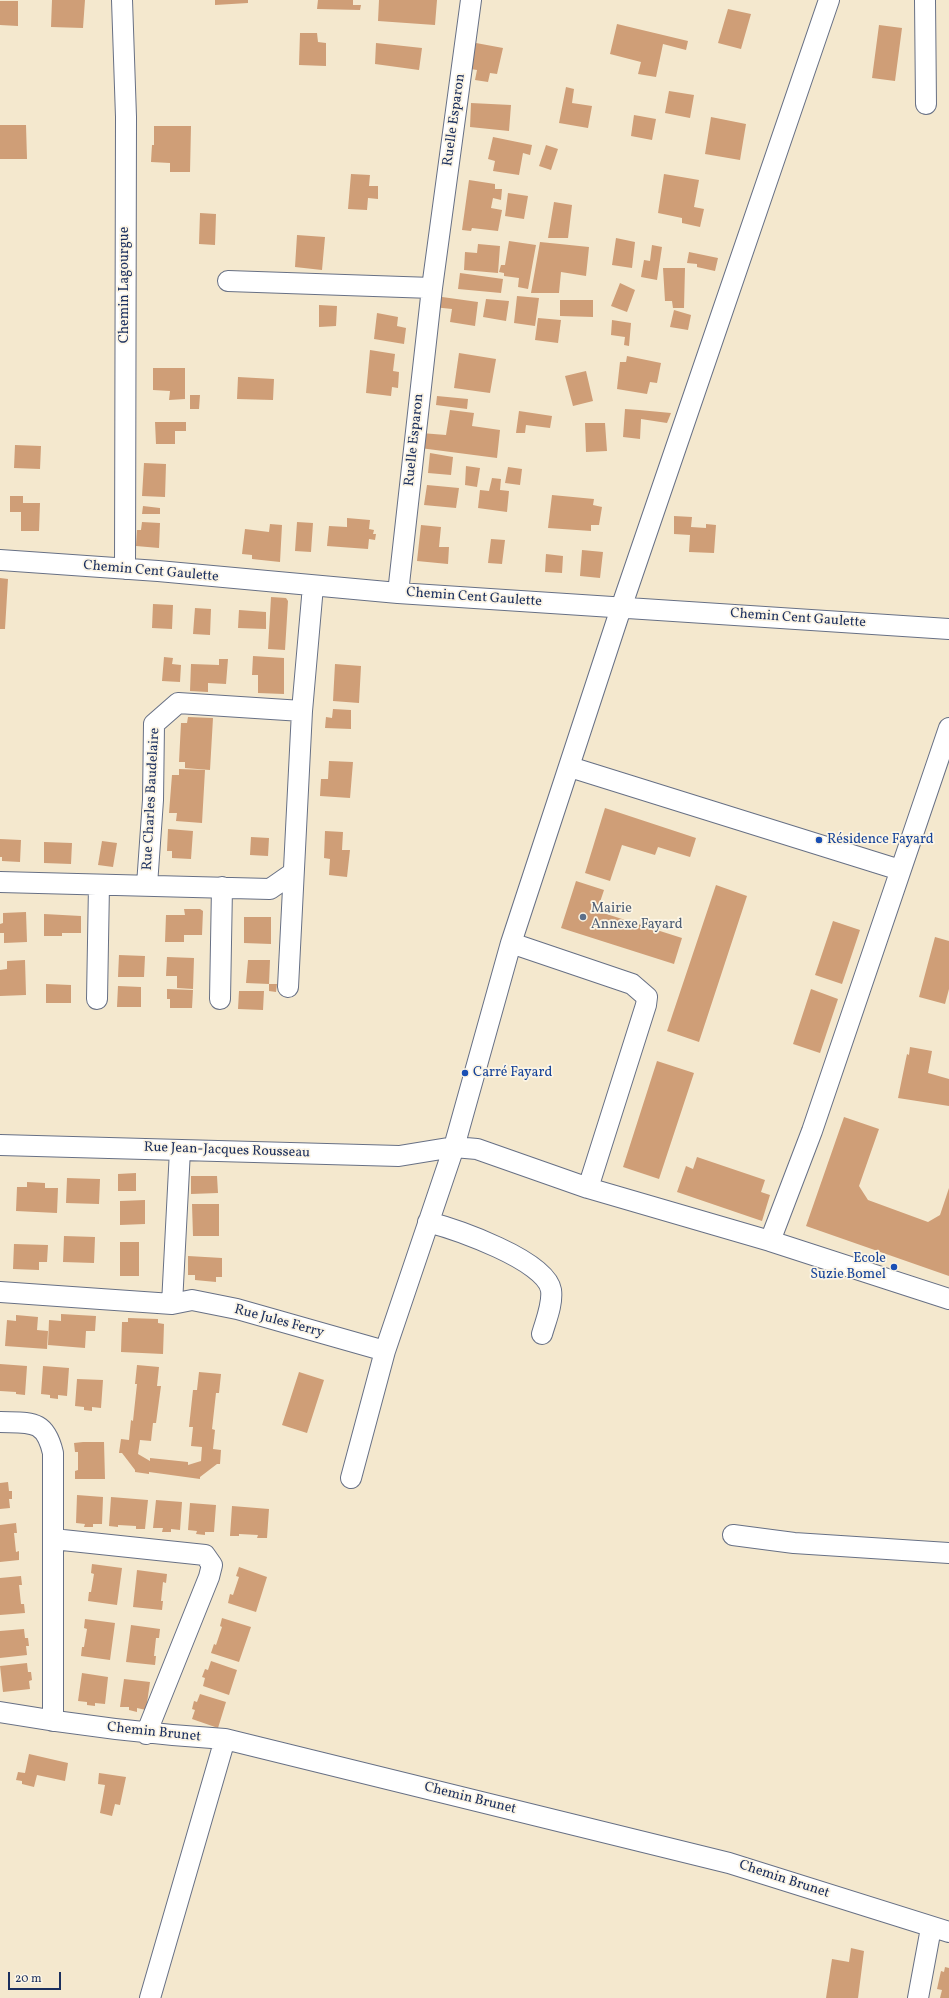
<!DOCTYPE html>
<meta charset="utf-8">
<style>
body{margin:0}
#map{position:relative;width:949px;height:1998px;overflow:hidden;background:#f4e8ce;font-family:Vollkorn,serif}
canvas{display:block}
.scale{position:absolute;left:8px;top:1972px;width:53px;height:18px;box-sizing:border-box;border:2px solid #1b2f5e;border-top:0;padding-left:5px;font-size:12px;line-height:14px;white-space:nowrap;color:#1b2f5e;-webkit-text-stroke:3px #fcf5e5;paint-order:stroke}
</style>
<div id="map">
<canvas width="949" height="1998"></canvas>
<div class="scale">20 m</div>
</div>
<script>
const c = document.querySelector('canvas').getContext('2d');
c.lineJoin = 'round';
function fillPath(path, color) {
  c.fillStyle = color;
  c.fill(path, 'evenodd');
}
function strokePath(path, color, width, dash) {
  c.strokeStyle = color;
  c.lineWidth = width;
  c.lineCap = dash ? 'butt' : 'round';
  c.setLineDash(dash || []);
  c.stroke(path);
}
function drawText(font, color, halo, rows, align = 'center') {
  c.font = font + ' Vollkorn,serif';
  c.lineWidth = 3.5;
  c.setLineDash([]);
  c.textBaseline = 'middle';
  c.strokeStyle = halo;
  c.fillStyle = color;
  for (const [text, x, y, turn = 0] of rows) {
    c.save();
    c.translate(x, y);
    c.rotate((+turn || 0) * Math.PI / 180);
    c.textAlign = isNaN(turn) ? turn : align;
    if (halo) c.strokeText(text, 0, 0);
    c.fillText(text, 0, 0);
    c.restore();
  }
}
const building = new Path2D(`
 M52,0H85L83,28L51,27Z
 M215,0H248V3L215,5Z
 M318,0H353V5H361L360,10L317,9Z
 M379,0H437L435,25L378,21Z
 M0,1H18V26L0,25Z
 M728,9L751,14L741,49L718,43Z
 M617,24L688,41L686,50L663,44L656,77L638,74L641,62L610,54Z
 M879,25L902,28L895,81L872,78Z
 M300,33H317L318,42L326,43V66L299,65Z
 M376,43L422,48L419,70L375,64Z
 M476,43L503,48L497,74L490,73L488,82L475,80L477,70L471,69Z
 M566,87L574,89L572,103L592,106L588,128L559,123Z
 M669,91L694,95L690,118L665,113Z
 M471,103L511,105L509,131L470,127Z
 M634,115L656,119L652,140L631,136Z
 M711,117L746,124L740,160L705,154Z
 M0,125H26L27,159H0Z
 M154,126H191L190,172H170V163L151,162L152,145H154Z
 M493,137L532,145L530,155L523,153L519,175L493,171L495,161L488,159Z
 M546,145L558,149L551,170L539,166Z
 M351,174L370,175L369,186H378V199L368,198L367,210L348,209Z
 M664,174L699,180L694,207L704,209L700,227L682,223V218L658,213Z
 M469,180L495,184V189H502L501,200L493,198L491,208L502,210L498,231L472,228L471,231L462,230Z
 M508,193L528,196L524,219L505,216Z
 M554,202L572,205L568,238H548Z
 M200,213L216,214L215,245L199,244Z
 M297,235L325,237L322,270L295,267Z
 M616,238L635,242L632,268L612,265Z
 M509,241L536,245L528,289L518,287L519,278L504,276V273L499,272L501,265H505Z
 M540,242L589,247L586,276L561,272L559,293H531Z
 M478,244L500,246L498,273L464,270L465,252L477,253Z
 M652,245L662,247L657,280L641,277L644,260L650,261Z
 M689,252L718,258L715,271L697,267V264L687,263Z
 M663,268H685L684,308H673L672,301H665Z
 M460,273L503,279L501,293L458,289Z
 M620,283L635,290L627,312L611,306Z
 M435,296L478,302L475,326L450,322L452,309L433,307Z
 M517,296L539,298L535,326L514,323Z
 M486,299L509,301L506,321L483,317Z
 M560,300H593V317L560,316Z
 M319,305L337,306L336,326L319,327Z
 M674,310L691,315L688,330L670,327Z
 M377,313L398,317L397,326L406,328L404,344L374,339Z
 M538,318L561,320L558,343L535,340Z
 M612,320L631,323L629,346L624,345L625,337L611,335Z
 M370,350L395,354L393,371L399,372L398,388L392,387L391,396L366,393Z
 M459,353L496,359L490,393L454,388Z
 M627,356L661,363L657,383L650,382L647,394L617,389L620,362H626Z
 M153,368H185V399L169,400L170,391L153,390Z
 M586,371L593,401L573,406L565,376Z
 M238,377L274,379L273,400L237,399Z
 M190,395H200L199,409H190Z
 M437,396L468,399L467,409L436,405Z
 M625,409L639,410L671,413L667,423L641,419L640,439L623,437Z
 M450,410L474,413L472,426L500,430L497,458L420,448L421,433L446,435Z
 M519,411L552,416L550,428L526,425L525,433H516Z
 M155,422H186V431H175V444H156Z
 M585,423H605L607,451L586,452Z
 M15,445L41,446L40,469L14,468Z
 M430,453L453,457L451,475L428,473Z
 M144,463L166,464L165,497L142,496Z
 M466,466L480,468L477,487L465,485Z
 M508,467L522,469L520,485L505,483Z
 M492,478L501,479L500,490L509,491L507,512L478,508L480,490L489,491Z
 M427,485L459,488L456,508L424,505Z
 M552,495L594,499L593,505L602,507L599,525H591V531L548,528Z
 M10,496H23V503H40L39,531H21V512H10Z
 M143,506L160,508V514H142Z
 M674,516L692,517L691,527L706,528V524L716,525L714,553L689,552L690,535L674,534Z
 M347,518L370,520L369,529L374,530L373,534H376L375,540L369,539L368,549L327,546L329,526L347,527Z
 M142,522L160,523L159,548L136,546L137,530H141Z
 M297,522L313,523L311,552L295,551Z
 M270,524L282,525L280,562L252,559V555L242,554L245,529L269,532Z
 M421,525L441,527L439,547H449L448,564L417,561Z
 M491,539L505,540L502,564L488,563Z
 M582,550L603,552L600,578L580,576Z
 M546,554L563,556L562,573L545,572Z
 M0,578L8,579L5,629H0Z
 M271,597L286,598L288,601L285,650L268,649Z
 M153,604L173,605L172,629L152,628Z
 M195,608L211,609L210,635L193,634Z
 M239,610L266,612V629L238,628Z
 M253,656L284,658V694L258,693V675H252Z
 M164,657L173,658L172,664L181,665L180,682L162,681Z
 M219,659H228L226,684L208,683V692L190,691L191,664L219,665Z
 M335,664L361,666L359,703L333,701Z
 M333,709L351,710V729L325,728L326,717L332,718Z
 M188,717L213,718L210,770L185,768V762H179L181,723H187Z
 M329,761L353,762L350,798L320,796L321,779H328Z
 M179,769L205,770L202,823L176,821L177,813H169L172,775H179Z
 M605,808L696,838L690,857L658,847L655,855L622,845L610,881L585,873Z
 M168,829L193,831L191,859L172,858V851H167Z
 M325,831L343,832L342,850H350L347,877L329,875L330,859L324,858Z
 M251,837L269,838L268,856L250,855Z
 M0,839L21,840L20,862L2,861V857H0Z
 M102,841L117,843L113,867L98,865Z
 M44,842L72,843L71,864L44,863Z
 M576,881L604,890L597,911L682,938L674,964L561,928Z
 M716,885L747,896L699,1042L667,1031Z
 M184,909H200L203,911L202,935H184V942H165L166,915H185Z
 M26,912L27,942L4,943V933H0V924L3,923V913Z
 M44,914L81,916V933H62V936H44Z
 M244,917H271V944L244,943Z
 M833,921L860,930L842,984L815,975Z
 M935,937L949,941V989L945,1004L919,997Z
 M119,955L145,956L144,977H118Z
 M167,957L194,958L193,989L177,988V976H166Z
 M25,960L26,995L0,996V970L7,969V961Z
 M248,960H270L269,984L246,983Z
 M46,984L71,985V1003H46Z
 M269,984H277L276,992L269,991Z
 M118,986L141,987V1007H117Z
 M167,989L193,990L192,1008H170V999H167Z
 M811,989L838,999L820,1053L793,1044Z
 M239,991H264L263,1010L238,1009Z
 M910,1047L932,1051L928,1073L949,1079V1106L898,1098L907,1054L909,1055Z
 M657,1061L694,1073L659,1179L623,1167Z
 M844,1117L879,1129L859,1186L868,1200L928,1222L940,1215L949,1188V1276L806,1226Z
 M697,1157L765,1180L761,1192L770,1195L762,1221L677,1192L686,1166L693,1169Z
 M136,1173V1191H118V1174Z
 M191,1176H217L218,1193L191,1194Z
 M67,1178L100,1179L99,1204L66,1203Z
 M27,1182L45,1183V1188H58L57,1213L16,1211L17,1187H27Z
 M145,1200V1224L120,1225V1201Z
 M192,1204H219V1236H193Z
 M64,1236L95,1237L94,1263L63,1262Z
 M120,1242H139V1276H120Z
 M14,1244L48,1245L47,1262H39V1270L13,1269Z
 M188,1256L222,1258V1277H216V1282L195,1280V1275H188Z
 M61,1314L96,1316L95,1331H86L85,1348L48,1345L49,1320L61,1321Z
 M16,1315L38,1317L37,1330L48,1331L47,1349L5,1346L7,1320L16,1321Z
 M128,1318L158,1319V1323L164,1324L163,1354L121,1352L122,1322H128Z
 M0,1364L27,1366L25,1395L16,1394V1392L0,1391Z
 M137,1365L159,1367L157,1386H161L156,1423H153L151,1441L140,1440L138,1454L150,1461V1458L188,1462V1465L201,1461L202,1447L191,1446L193,1427H189L193,1390H197L199,1372L221,1374L219,1393H216L212,1429L215,1430L213,1449L221,1450L220,1464H217L200,1477V1479L149,1472V1474L135,1472V1470L122,1453H119L121,1439L129,1440L131,1420L133,1421L137,1384H135Z
 M43,1366L69,1368L67,1396L58,1395V1399L50,1398V1395L41,1394Z
 M299,1372L324,1380L307,1433L282,1425Z
 M77,1379L103,1380L101,1408L92,1407V1411L84,1410V1407L75,1406Z
 M83,1442H104L105,1479H75V1471L78,1470V1452H75L74,1443Z
 M8,1482L9,1491H12V1499H9L10,1508L0,1509V1483Z
 M77,1495L103,1497L102,1524H93V1527H84L85,1524L76,1523Z
 M111,1497L148,1500L145,1529H136V1526L118,1525V1527L109,1526Z
 M156,1500L182,1502L180,1530L171,1529V1532H162L163,1528H153Z
 M190,1503L216,1505L214,1532H205V1535L196,1534L197,1531L188,1530Z
 M232,1506L269,1509L267,1538H257L258,1535L239,1534V1536H230Z
 M16,1523L17,1533H14L16,1552L19,1551V1560L0,1562V1525Z
 M92,1564L122,1568L117,1605L88,1601L89,1592H91L94,1574L91,1573Z
 M239,1567L267,1577L256,1612L228,1603L230,1594L233,1595L239,1577L236,1576Z
 M137,1570L167,1574L166,1583L163,1582L161,1601H163L162,1610L133,1607Z
 M21,1576L22,1585H19L21,1604H24L25,1613L0,1615V1578Z
 M222,1618L251,1627L239,1662L211,1653L214,1644L216,1645L222,1627L220,1626Z
 M85,1619L115,1623L110,1660L81,1656L82,1647H84L87,1629L84,1628Z
 M131,1625L160,1629L159,1638H156L154,1656H156L155,1665L126,1662Z
 M24,1629L25,1638H28L29,1646H26L27,1655L0,1658V1631Z
 M211,1661L237,1670L229,1695L203,1686L205,1678L202,1677L205,1669L208,1670Z
 M27,1663L28,1672H31L32,1680L29,1681L30,1689L3,1692L0,1666Z
 M82,1673L108,1677L105,1704L95,1703V1706L87,1705V1702L78,1701Z
 M124,1679L150,1682L146,1710L137,1708V1712L129,1710V1707H120Z
 M200,1694L226,1702L218,1728L192,1719L195,1710L192,1709L194,1701L197,1702Z
 M29,1754L68,1763L65,1781L37,1775L34,1787L22,1784V1781L16,1780L18,1772L25,1773Z
 M99,1773L126,1777L120,1805L115,1804L112,1816L100,1813L105,1785L98,1784Z
 M851,1948L864,1951L858,1998H826L832,1959L849,1962Z
 M945,1967L949,1968V1998H940L942,1990L937,1989L941,1971L944,1972Z`);
const minor = new Path2D(`
 M122,0L126,117L125,569
 M925,0L926,104
 M228,281L432,288
 M0,560L158,571L398,593L949,629
 M398,593L432,288L471,0
 M570,767L900,870
 M0,882L270,889L293,873
 M147,885L153,800L154,724L178,703L302,711
 M511,943L632,984L647,997L646,1005L588,1188
 M288,987L302,711L313,586
 M97,999L99,885
 M220,999L222,887
 M0,1145L399,1156L454,1147L477,1149L588,1188L770,1241L949,1299
 M428,1222C455,1229 546,1260 551,1290C553,1304 546,1320 542,1334
 M770,1241L812,1131L949,728
 M0,1292L172,1304L180,1150
 M172,1304L192,1300L237,1309L385,1351
 M0,1422C31,1423 45,1419 53,1453V1721
 M351,1478L385,1351L454,1147L511,943L621,608L829,0
 M733,1535L794,1543L949,1553
 M53,1539L205,1555L212,1565L209,1577L146,1734
 M0,1712C75,1725 149,1734 225,1739L729,1863L949,1932
 M150,1998L225,1739
 M918,1998L931,1928`);
const markers = [
 [819,840,4,"#1a4fb4"],
 [583,917,4,"#5c6f8a"],
 [465,1073,4,"#1a4fb4"],
 [894,1267,4,"#1a4fb4"]
];
const streetNames = [
 ["Ruelle Esparon",455,120,-82],
 ["Chemin Lagourgue",125,285,-90],
 ["Ruelle Esparon",415,440,-84],
 ["Chemin Cent Gaulette",151,572,5],
 ["Chemin Cent Gaulette",474,598,4],
 ["Chemin Cent Gaulette",798,619,4],
 ["Rue Charles Baudelaire",152,799,-87],
 ["Rue Jean-Jacques Rousseau",227,1151,2],
 ["Rue Jules Ferry",279,1322,15],
 ["Chemin Brunet",154,1733,6],
 ["Chemin Brunet",470,1799,14],
 ["Chemin Brunet",784,1880,18]
];
const transitNames = [
 ["Résidence Fayard",827,840],
 ["Carré Fayard",473,1073],
 ["Ecole",886,1259,"right"],
 ["Suzie Bomel",886,1275,"right"]
];
const serviceNames = [
 ["Mairie",591,909],
 ["Annexe Fayard",591,925]
];
fillPath(building, '#cf9e77');
strokePath(minor, '#677085', 22);
strokePath(minor, '#fff', 20);
for (const [x, y, r, color] of markers) {
  const dot = new Path2D();
  dot.arc(x, y, r, 0, 2 * Math.PI);
  c.fillStyle = color;
  c.fill(dot);
  strokePath(dot, '#fcf5e5', 1.5);
}
drawText('14px', '#1b2f5e', '#fcf5e5', streetNames);
drawText('14px', '#164399', '#fcf5e5', transitNames, 'left');
drawText('14px', '#4e5e75', '#fcf5e5', serviceNames, 'left');
</script>
